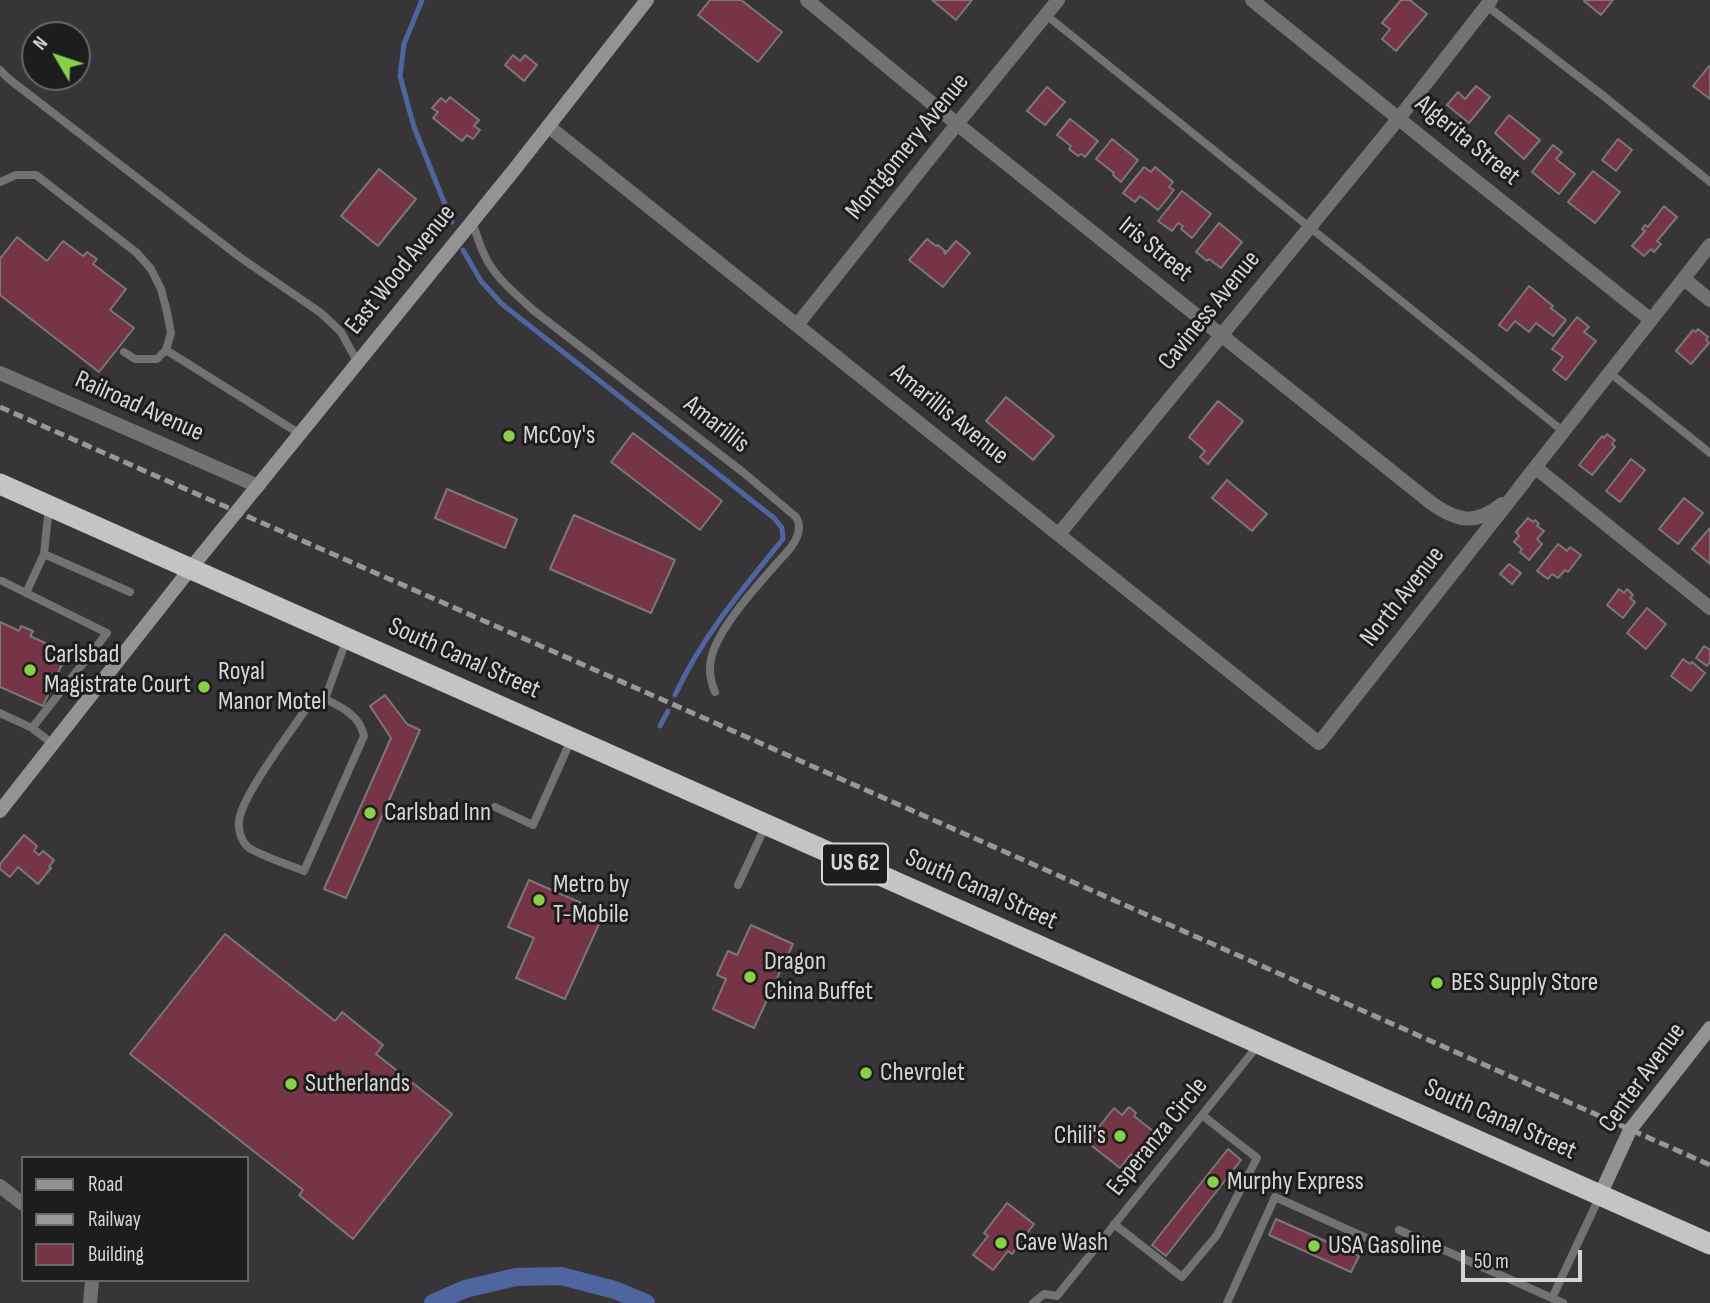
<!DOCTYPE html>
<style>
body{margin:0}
#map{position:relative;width:1710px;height:1303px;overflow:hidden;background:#373537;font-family:"Sofia Sans Condensed",sans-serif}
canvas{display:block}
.legend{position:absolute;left:21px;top:1156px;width:228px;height:126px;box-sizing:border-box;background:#1e1d1e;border:2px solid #686768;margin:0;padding:9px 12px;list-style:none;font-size:21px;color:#d7d6d7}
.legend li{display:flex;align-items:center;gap:14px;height:35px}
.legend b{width:35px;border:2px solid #686768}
.north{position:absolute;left:21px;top:21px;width:70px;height:70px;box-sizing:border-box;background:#1e1d1e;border:2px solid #686768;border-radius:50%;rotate:309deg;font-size:19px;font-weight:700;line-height:28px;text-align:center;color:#d7d6d7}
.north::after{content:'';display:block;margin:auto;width:24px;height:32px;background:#89cf48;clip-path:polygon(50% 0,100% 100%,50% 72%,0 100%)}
.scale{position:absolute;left:1461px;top:1250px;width:121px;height:32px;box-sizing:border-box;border:4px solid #d7d6d7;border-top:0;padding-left:9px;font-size:21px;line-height:24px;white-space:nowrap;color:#d7d6d7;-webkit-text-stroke:5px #1e1d1e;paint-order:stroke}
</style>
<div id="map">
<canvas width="1710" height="1303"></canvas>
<ul class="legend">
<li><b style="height:9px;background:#939294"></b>Road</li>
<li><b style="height:9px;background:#999799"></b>Railway</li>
<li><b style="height:19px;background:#753547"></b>Building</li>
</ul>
<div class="north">N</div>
<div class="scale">50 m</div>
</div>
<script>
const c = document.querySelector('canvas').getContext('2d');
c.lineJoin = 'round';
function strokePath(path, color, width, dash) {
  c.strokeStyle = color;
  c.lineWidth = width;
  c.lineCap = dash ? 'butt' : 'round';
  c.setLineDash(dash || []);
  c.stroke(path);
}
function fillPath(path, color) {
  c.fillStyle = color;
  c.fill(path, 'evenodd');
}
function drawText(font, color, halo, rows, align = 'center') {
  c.font = font + ' "Sofia Sans Condensed",sans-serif';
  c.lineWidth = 6;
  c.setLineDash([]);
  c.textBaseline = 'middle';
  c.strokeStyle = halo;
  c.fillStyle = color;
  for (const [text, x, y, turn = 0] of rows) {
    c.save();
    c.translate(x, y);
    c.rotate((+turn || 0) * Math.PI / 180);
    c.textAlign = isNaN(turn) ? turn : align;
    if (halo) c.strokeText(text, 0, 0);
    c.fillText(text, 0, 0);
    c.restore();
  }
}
const stream = new Path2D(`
 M422,0L404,44L400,76L414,127L452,222
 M463,250L481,281L502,304L774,518L782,528L783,539C743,588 702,637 675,695
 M660,726L668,711`);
const canal = new Path2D(`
 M433,1303L465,1289L516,1277L561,1276L615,1290L646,1303`);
const building = new Path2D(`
 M710,0H741L782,32L758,62L698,15Z
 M932,0H972L956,20Z
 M1401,0H1410L1427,14L1396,51L1382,39L1390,29L1382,23Z
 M1585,0H1613L1601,15L1584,1Z
 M513,55L520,61L525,55L537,65L524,81L505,65Z
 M1709,66L1710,67V99L1693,86Z
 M1476,86L1490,97L1469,123L1447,105L1458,92L1465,99Z
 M1047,87L1065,102L1045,125L1027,111Z
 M450,97L479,120L474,126L480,130L473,139L467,135L462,141L433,118L438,112L432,108L441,98L446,102Z
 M1509,115L1540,140L1524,159L1495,133Z
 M1070,119L1098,141L1085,157L1081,154L1078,156L1069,149L1071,146L1057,135Z
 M1112,139L1138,160L1121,182L1113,175L1114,173L1096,159Z
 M1618,139L1632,150L1616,171L1602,160Z
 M1553,145L1562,152L1556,159L1575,174L1559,194L1532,172Z
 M1144,167L1151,172L1155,167L1173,182L1169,187L1174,190L1158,210L1140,196L1135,202L1123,193Z
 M379,169L416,199L378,246L341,216Z
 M1593,171L1620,192L1595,223L1568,202Z
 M1182,191L1211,214L1192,238L1181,229L1183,226L1178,223L1172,231L1158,221Z
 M1664,206L1677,217L1657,241L1661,244L1654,252L1651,249L1644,256L1632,246L1645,231L1642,229L1645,225L1648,227Z
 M1219,223L1242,242L1221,268L1209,259L1207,261L1196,252Z
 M17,237L47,261L63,241L83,256L87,252L97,259L93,264L126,289L110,310L134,328L99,372L0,295V259Z
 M927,239L936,246L938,245L945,251L944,252L945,254L956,241L970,253L943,287L909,260Z
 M1529,286L1553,306L1551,308L1566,320L1553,336L1536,323L1529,332L1515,321L1507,331L1499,325Z
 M1577,317L1589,327L1584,332L1596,341L1566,380L1553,370L1563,357L1552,349Z
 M1698,329L1708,337L1706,340L1709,343L1691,364L1676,351L1693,330L1696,332Z
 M1006,397L1054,436L1033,460L986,421Z
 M1218,401L1243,421L1208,464L1200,457L1205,451L1189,437Z
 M633,433L722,501L700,530L611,462Z
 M1607,434L1615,440L1612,444L1615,447L1592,475L1579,465L1602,436L1604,438Z
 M1631,459L1645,470L1620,502L1606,491Z
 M1227,480L1267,514L1252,531L1212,498Z
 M447,489L517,519L505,548L435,518Z
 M1684,498L1703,513L1678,544L1659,529Z
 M574,515L675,560L651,613L550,569Z
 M1528,518L1533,522L1535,520L1539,524L1537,526L1544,531L1537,539L1542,544L1529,560L1520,552L1522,549L1514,542L1519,536L1516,532Z
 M1710,528V564L1692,549Z
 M1558,544L1567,551L1570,547L1581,555L1568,572L1565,570L1558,578L1552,574L1548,579L1537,571Z
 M1509,564L1521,573L1512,584L1500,574Z
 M1619,589L1624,593L1627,589L1633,595L1630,598L1635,602L1623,618L1607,605Z
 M1647,608L1666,624L1646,649L1627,633Z
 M0,622L19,631L21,626L33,631L30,636L67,653L43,706L0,687Z
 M1704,646L1710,650V662L1707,666L1696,658Z
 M1683,659L1690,664L1692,662L1705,673L1691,691L1671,676Z
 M385,695L407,724L420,730L346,898L324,889L391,738L370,706Z
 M24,835L37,846L34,851L39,855L43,851L54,860L49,867L51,868L38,884L18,867L10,877L0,869V864Z
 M529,880L604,913L565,999L516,978L534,938L508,927Z
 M751,925L793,944L754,1028L713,1009L726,979L717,975L728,951L737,955Z
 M225,934L335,1021L342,1012L383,1045L376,1054L452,1114L353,1239L299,1195L303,1190L130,1054Z
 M1129,1107L1136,1113L1134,1116L1153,1131L1133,1156L1131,1154L1120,1168L1087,1142L1114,1108L1122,1115Z
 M1228,1149L1241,1160L1166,1256L1152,1245Z
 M1007,1203L1034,1224L1012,1254L1008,1251L993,1270L973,1255L988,1236L984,1233Z
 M1276,1219L1359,1256L1351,1272L1269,1235Z`);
const lane = new Path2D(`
 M1487,6L1601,94L1710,182
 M1046,15L1564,432
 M0,70L9,79L241,258L321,313L341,332L358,363
 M0,182L16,175H36L137,253L151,269L161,289L167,312L171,333L166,350L300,434
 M472,221C476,232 479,244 484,254C494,277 515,293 533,310L744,473L796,517C798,521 799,522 799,527C799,541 786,553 777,563C757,586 720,626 712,655C708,668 710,680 715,692
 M124,352L135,359H157L166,350
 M1610,373L1710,453
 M44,554L130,592
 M2,581L107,633L32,728
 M26,593L44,554L49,506
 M325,699C342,707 360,716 364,736L304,871C292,866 256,854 248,847C242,842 238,831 239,822C239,800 291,731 306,709L314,702Z
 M325,699L346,641
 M0,713L32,728L53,744
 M495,807L533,825L571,740
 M738,885L765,827
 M1114,1224L1182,1277L1217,1235L1257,1158L1202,1115
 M1399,1230L1563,1303
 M1552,1298L1599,1198
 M1033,1303L1044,1294L1057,1296L1259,1044
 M1227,1303L1275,1197L1391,1249`);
const street = new Path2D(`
 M807,0L957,124L1430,502C1456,521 1475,526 1502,504
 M1252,0L1456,165L1651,320
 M548,126L1319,743L1525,481
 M1684,279L1710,300
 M797,325L957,124L1058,0
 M0,373L258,486
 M1536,468L1710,608
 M1519,488L1710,245
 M1059,534L1399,118L1491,0
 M0,1186L23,1204
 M90,1303L92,1280`);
const secondary = new Path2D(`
 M0,811L191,568L514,170L647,0
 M1600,1195L1630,1130L1710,1028`);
const highway = new Path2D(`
 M0,484L1710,1244`);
const rail = new Path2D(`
 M0,407L706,719L1710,1165`);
const markers = [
 [509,436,7,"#89cf48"],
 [30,670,7,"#89cf48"],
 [204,687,7,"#89cf48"],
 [370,813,7,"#89cf48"],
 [539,900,7,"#89cf48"],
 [750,977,7,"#89cf48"],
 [1437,983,7,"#89cf48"],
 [866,1073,7,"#89cf48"],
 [291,1084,7,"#89cf48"],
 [1120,1136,7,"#89cf48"],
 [1213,1182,7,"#89cf48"],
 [1001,1243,7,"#89cf48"],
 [1314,1246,7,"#89cf48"]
];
const shields = [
 [855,864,66]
];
const shieldNames = [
 ["US 62",855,864]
];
const streetNames = [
 ["Algerita Street",1467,141,39],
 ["Montgomery Avenue",908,147,-51],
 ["Iris Street",1155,250,39],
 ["East Wood Avenue",401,270,-51],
 ["Caviness Avenue",1210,311,-51],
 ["Railroad Avenue",139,407,24],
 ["Amarillis Avenue",949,415,39],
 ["Amarillis",716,425,38],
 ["North Avenue",1403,597,-52],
 ["South Canal Street",464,659,24],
 ["South Canal Street",981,890,24],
 ["Center Avenue",1643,1078,-54],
 ["South Canal Street",1500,1120,24],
 ["Esperanza Circle",1158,1137,-51]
];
const poiNames = [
 ["McCoy's",523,436],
 ["Carlsbad",44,655],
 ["Magistrate Court",44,685],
 ["Royal",218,672],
 ["Manor Motel",218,702],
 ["Carlsbad Inn",384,813],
 ["Metro by",553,885],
 ["T-Mobile",553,915],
 ["Dragon",764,962],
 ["China Buffet",764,992],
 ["BES Supply Store",1451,983],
 ["Chevrolet",880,1073],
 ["Sutherlands",305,1084],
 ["Chili's",1106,1136,"right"],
 ["Murphy Express",1227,1182],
 ["Cave Wash",1015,1243],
 ["USA Gasoline",1328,1246]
];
strokePath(stream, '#4f659d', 5);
strokePath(canal, '#4f659d', 18);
fillPath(building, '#753547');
strokePath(building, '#7a7777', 2);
strokePath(lane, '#727173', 8);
strokePath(street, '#727173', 14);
strokePath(secondary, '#939294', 14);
strokePath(highway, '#c4c3c6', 21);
strokePath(rail, '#999799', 5, [10, 5]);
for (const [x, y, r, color] of markers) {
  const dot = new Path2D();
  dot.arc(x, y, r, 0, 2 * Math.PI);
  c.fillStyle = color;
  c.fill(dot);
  strokePath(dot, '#1e1d1e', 2.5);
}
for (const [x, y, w] of shields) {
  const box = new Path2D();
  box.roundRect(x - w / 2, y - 20.5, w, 41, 5);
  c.fillStyle = '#1e1d1e';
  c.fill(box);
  strokePath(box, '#d7d6d7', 2);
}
drawText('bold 24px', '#d7d6d7', null, shieldNames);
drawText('26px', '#d7d6d7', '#1e1d1e', streetNames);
drawText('26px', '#d7d6d7', '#1e1d1e', poiNames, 'left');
</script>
